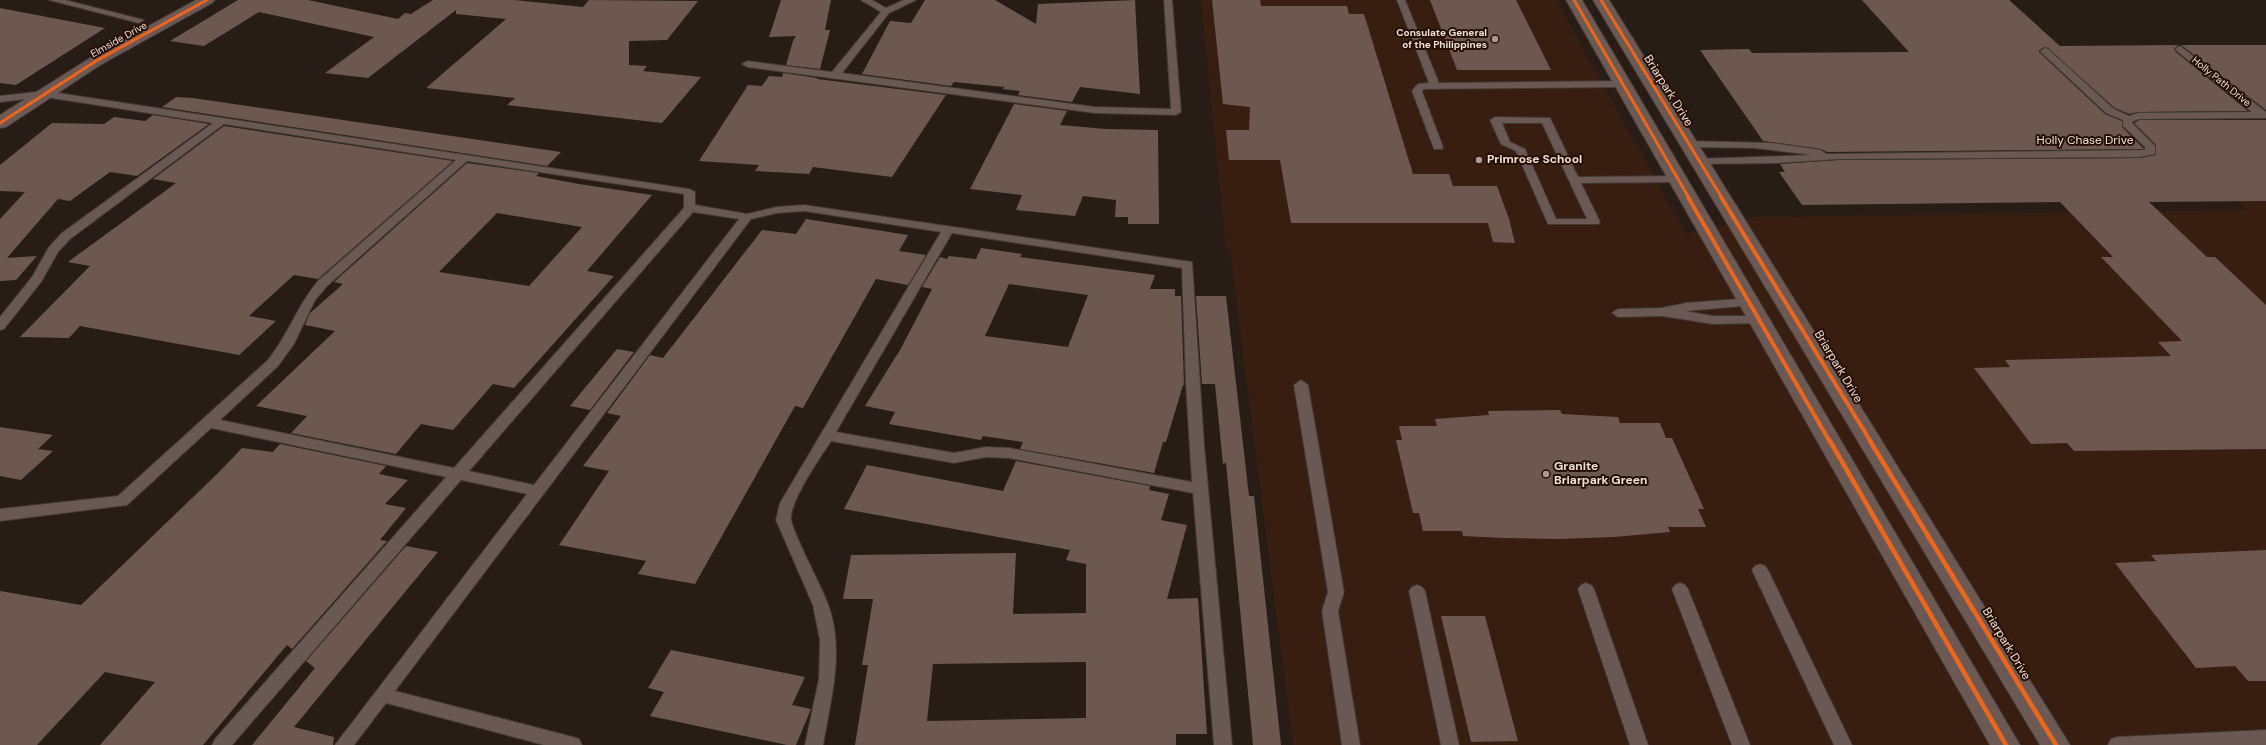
<!DOCTYPE html>
<style>
body{margin:0}
canvas{display:block;background:#281c16}
</style>
<canvas width="2266" height="745"></canvas>
<script>
const c = document.querySelector('canvas').getContext('2d');
c.lineJoin = 'round';
function fillPath(path, color) {
  c.fillStyle = color;
  c.fill(path, 'evenodd');
}
function strokePath(path, color, width, dash) {
  c.strokeStyle = color;
  c.lineWidth = width;
  c.lineCap = dash ? 'butt' : 'round';
  c.setLineDash(dash || []);
  c.stroke(path);
}
function drawText(font, color, halo, rows, align = 'center') {
  c.font = font + ' "DM Sans",sans-serif';
  c.lineWidth = 4;
  c.setLineDash([]);
  c.textBaseline = 'middle';
  c.strokeStyle = halo;
  c.fillStyle = color;
  for (const [text, x, y, turn = 0] of rows) {
    c.save();
    c.translate(x, y);
    c.rotate((+turn || 0) * Math.PI / 180);
    c.textAlign = isNaN(turn) ? turn : align;
    if (halo) c.strokeText(text, 0, 0);
    c.fillText(text, 0, 0);
    c.restore();
  }
}
const built = new Path2D(`
 M1201,0H1556L1686,234L1755,217L2248,210L2195,162H2266V745H1293L1230,250L1226,249Z`);
const building = new Path2D(`
 M238,0H308L398,19L405,13L411,14L433,0H514L583,7L589,0L698,1L667,40L629,41V65L647,66L643,71L701,77L662,123L507,105L515,98L426,88L506,19L456,14V10L368,78L325,73L374,37L259,12L204,46L170,41Z
 M781,0H831L825,30H830L820,69L786,65L793,41L796,36L769,37Z
 M925,0H995L1036,24L1038,4L1135,0L1140,94L1080,87L1072,102L1018,95L1020,91L1003,89L1004,87L954,82L951,86L862,74L890,21L911,23Z
 M1212,0H1260L1261,6H1347L1349,14H1364L1413,174H1449L1453,186H1497L1509,219L1515,243L1493,242L1488,223H1291L1280,160H1229L1226,130H1249L1250,107L1223,104Z
 M1430,0H1516L1551,70H1457Z
 M1862,0H2009L2060,46L2178,45L2174,49L2176,52L2248,111L2138,112L2129,114L2115,108L2045,47L2039,50V52L2105,114L2122,121V127L2144,149L1827,152L1821,149L1763,141L1700,50L1749,49L1752,53L1909,52Z
 M0,8L105,28L16,85L0,83Z
 M2181,45H2266V110Z
 M783,73L817,78V79L946,95L892,177L813,167L809,174L755,171L759,165L699,161L748,85L762,86L769,76L782,77Z
 M176,97L193,98L561,152L547,166L162,107Z
 M1014,104L1067,111L1060,125L1106,129L1158,130L1159,224H1128V217H1115L1116,200L1083,196L1075,216L1016,210L1022,195L970,189Z
 M153,115L209,124L137,176L110,172L70,201L58,199L7,258L37,256L16,280L0,281V219L25,192L0,191V165L52,123L104,124L114,117L145,121Z
 M2139,120H2266V201L2149,202L2207,257H2215L2266,305V449L2074,451L2067,443L2031,444L1974,368L2010,367L2005,360L2171,356L2158,342L2182,341L2101,257H2113L2060,202L1802,205L1779,172H1785L1780,164L1838,160L2140,158L2155,155L2156,145L2134,123Z
 M224,126L453,161L318,279L294,275L249,316L276,321L239,355L80,326L69,338L20,337L90,266L68,262L176,183L153,179Z
 M467,163L539,173L536,176L579,184L652,195L587,271L614,276L514,388L493,384L453,430L421,424L396,454L291,433L307,416L256,406L335,331L305,325L310,313L343,284L334,282ZM497,213L582,227L529,286L439,272Z
 M806,219L908,235L899,251L926,255L908,285L876,279L803,408L795,406L695,584L638,574L646,561L559,545L609,471L583,466L621,416L607,413L650,355L663,358L762,230L796,234Z
 M981,248L1022,254L1020,257L1155,275L1150,289H1175V296H1181L1184,385H1183L1166,442H1163L1154,473L1020,449L1023,442L983,436L981,440L889,424L895,412L865,406L900,350L932,289L922,287L940,257L947,259L949,256L976,259ZM1009,284L1088,295L1068,347L985,336Z
 M1196,296H1226L1249,496H1254L1281,745H1253L1226,463L1223,464L1215,384H1202Z
 M617,349L634,352L590,410L570,406Z
 M1560,410L1562,414L1618,417L1620,423H1660L1666,438H1672L1704,509H1698L1706,527H1668L1670,532L1614,537L1559,539L1504,538L1463,536L1462,531H1423L1419,513H1413L1396,440H1402L1399,426H1437L1435,419L1489,415L1488,411Z
 M0,427L53,435L38,449L53,451L21,480L0,476Z
 M280,444L386,466L379,474L408,480L385,504L406,508L380,540L387,541L292,649L287,645L203,745H100L155,682L105,672L37,745H0V591L81,605L218,473L242,448L273,452Z
 M1016,461L1150,486L1149,490L1169,494L1161,520L1187,525L1167,599L1198,598L1207,734H1176V745H855L868,665H862L873,599H843L851,555L1016,553L1013,614L1086,613V564L1066,560L1070,550L844,509L867,465L1003,491ZM1086,662V718L927,721L933,664Z
 M406,546L438,552L294,727L334,737L333,745H252L315,668L306,661Z
 M2266,550V681H2248L2235,666L2196,668L2115,563L2156,561L2151,555Z
 M1441,616H1485L1518,741L1471,742Z
 M671,650L805,677L792,705L811,709L796,745H787L650,716L664,692L648,688Z`);
const lane = new Path2D(`
 M49,0H65L144,20L139,23Z
 M861,0H872L886,8L904,0H916L889,13L842,73L1095,107L1171,109L1164,0H1172L1181,112L1176,115L1095,113L747,67L742,64L747,61L832,72L881,12Z
 M1397,0H1405L1439,83L1623,81L1628,84L1623,87L1424,89L1422,91L1443,147L1442,149H1434L1412,91L1418,84L1429,83Z
 M2180,46L2266,112V118L2139,119L2133,121L2132,123L2155,146V154L2140,157L1838,159L1777,163L1699,164L1695,163V159L1812,155L1755,148L1689,147L1684,144L1689,141L1772,143L1821,150L1826,154L2145,150V147L2123,126V120L2106,113L2042,53L2040,51L2045,48L2048,49L2114,109L2129,116L2138,113L2252,112L2177,51L2175,49Z
 M45,91L689,189L695,192V205L747,214L777,207L804,205L1192,262L1204,445L1232,745H1214L1193,493L1009,458L986,457L954,463L831,441C819,460 792,497 791,518C790,528 823,589 828,604C845,650 831,699 823,745H805L819,679L820,640L813,605L776,520L780,503L941,232L804,211L777,213L751,219L395,691L573,737L579,739L582,745H544L386,703L354,745H335L527,494L461,480L232,745H212L215,739L446,477L211,428L127,505L0,521V509L118,496L268,360C289,334 297,305 319,280L456,160L224,124L70,239L58,252L41,282L4,329L0,330V317L32,277L49,247L62,233L213,123L45,97L0,102V96ZM467,161L684,194V208L454,468L220,420L278,366L294,344L315,300L327,286ZM693,212L739,219L534,485L469,471ZM952,233L1182,268L1186,385L1192,482L1009,448L986,447L954,453L836,432Z
 M1495,117L1550,118L1578,177L1678,176L1683,179L1678,182L1581,183L1600,222L1598,224H1548L1516,151L1501,144L1490,120ZM1502,123H1542L1587,219H1556L1525,149L1510,142Z
 M1751,298L1757,302L1755,305L1685,311L1713,316H1761L1765,317L1767,320L1765,323L1713,324L1662,316L1618,317L1612,313L1618,309L1661,308L1686,303Z
 M1301,380L1308,385L1344,592L1338,611L1360,745H1342L1322,611L1328,592L1294,385Z
 M1760,564L1765,566L1768,570L1852,745H1834L1752,570L1755,566Z
 M1586,583L1591,585L1594,589L1648,745H1630L1578,589L1581,585Z
 M1680,583L1685,585L1688,589L1750,745H1732L1672,589L1675,585Z
 M1417,585L1422,587L1425,591L1459,745H1441L1409,591L1412,587Z
 M2266,730V745H2108L2111,739L2117,737Z`);
const secondary = new Path2D(`
 M196,0H215L212,3L102,64L6,127L0,128V115L90,58Z
 M1566,0H1582L2020,745H1990Z
 M1593,0H1609L2070,745H2040Z`);
const cyclewayFar2 = new Path2D(`
 M1574,0L1689,198
 M1601,0L1722,198
 M0,123L96,61L207,0`);
const cyclewayFar1 = new Path2D(`
 M1688,197L1830,442
 M1721,197L1871,442`);
const cycleway = new Path2D(`
 M1830,441L2006,745
 M1870,441L2056,745`);
const markers = [
 [1495,39,4,"#a89992"],
 [1479,160,4,"#a89992"],
 [1546,474,4,"#a89992"]
];
const farPoinames = [
 ["Consulate General",1487,33],
 ["of the Philippines",1487,45]
];
const farStreetnames = [
 ["Elmside Drive",119,40,-29],
 ["Holly Path Drive",2221,82,39]
];
const streetNames = [
 ["Briarpark Drive",1668,91,58],
 ["Holly Chase Drive",2085,141],
 ["Briarpark Drive",1838,367,59],
 ["Briarpark Drive",2006,644,59]
];
const poiNames = [
 ["Primrose School",1487,160],
 ["Granite",1554,467],
 ["Briarpark Green",1554,481]
];
fillPath(built, '#381e10');
fillPath(building, '#6c584f');
strokePath(lane, '#423832', 2);
strokePath(secondary, '#423832', 2);
fillPath(lane, '#695853');
fillPath(secondary, '#6d5954');
strokePath(cyclewayFar2, '#eb651d', 3);
strokePath(cyclewayFar1, '#eb651d', 4);
strokePath(cycleway, '#eb651d', 4.5);
for (const [x, y, r, color] of markers) {
  const dot = new Path2D();
  dot.arc(x, y, r, 0, 2 * Math.PI);
  c.fillStyle = color;
  c.fill(dot);
  strokePath(dot, '#261006', 1.5);
}
drawText('bold 10px', '#edddd5', '#261006', farPoinames, 'right');
drawText('10px', '#edddd5', '#261006', farStreetnames);
drawText('12px', '#edddd5', '#261006', streetNames);
drawText('bold 12px', '#edddd5', '#261006', poiNames, 'left');
</script>
